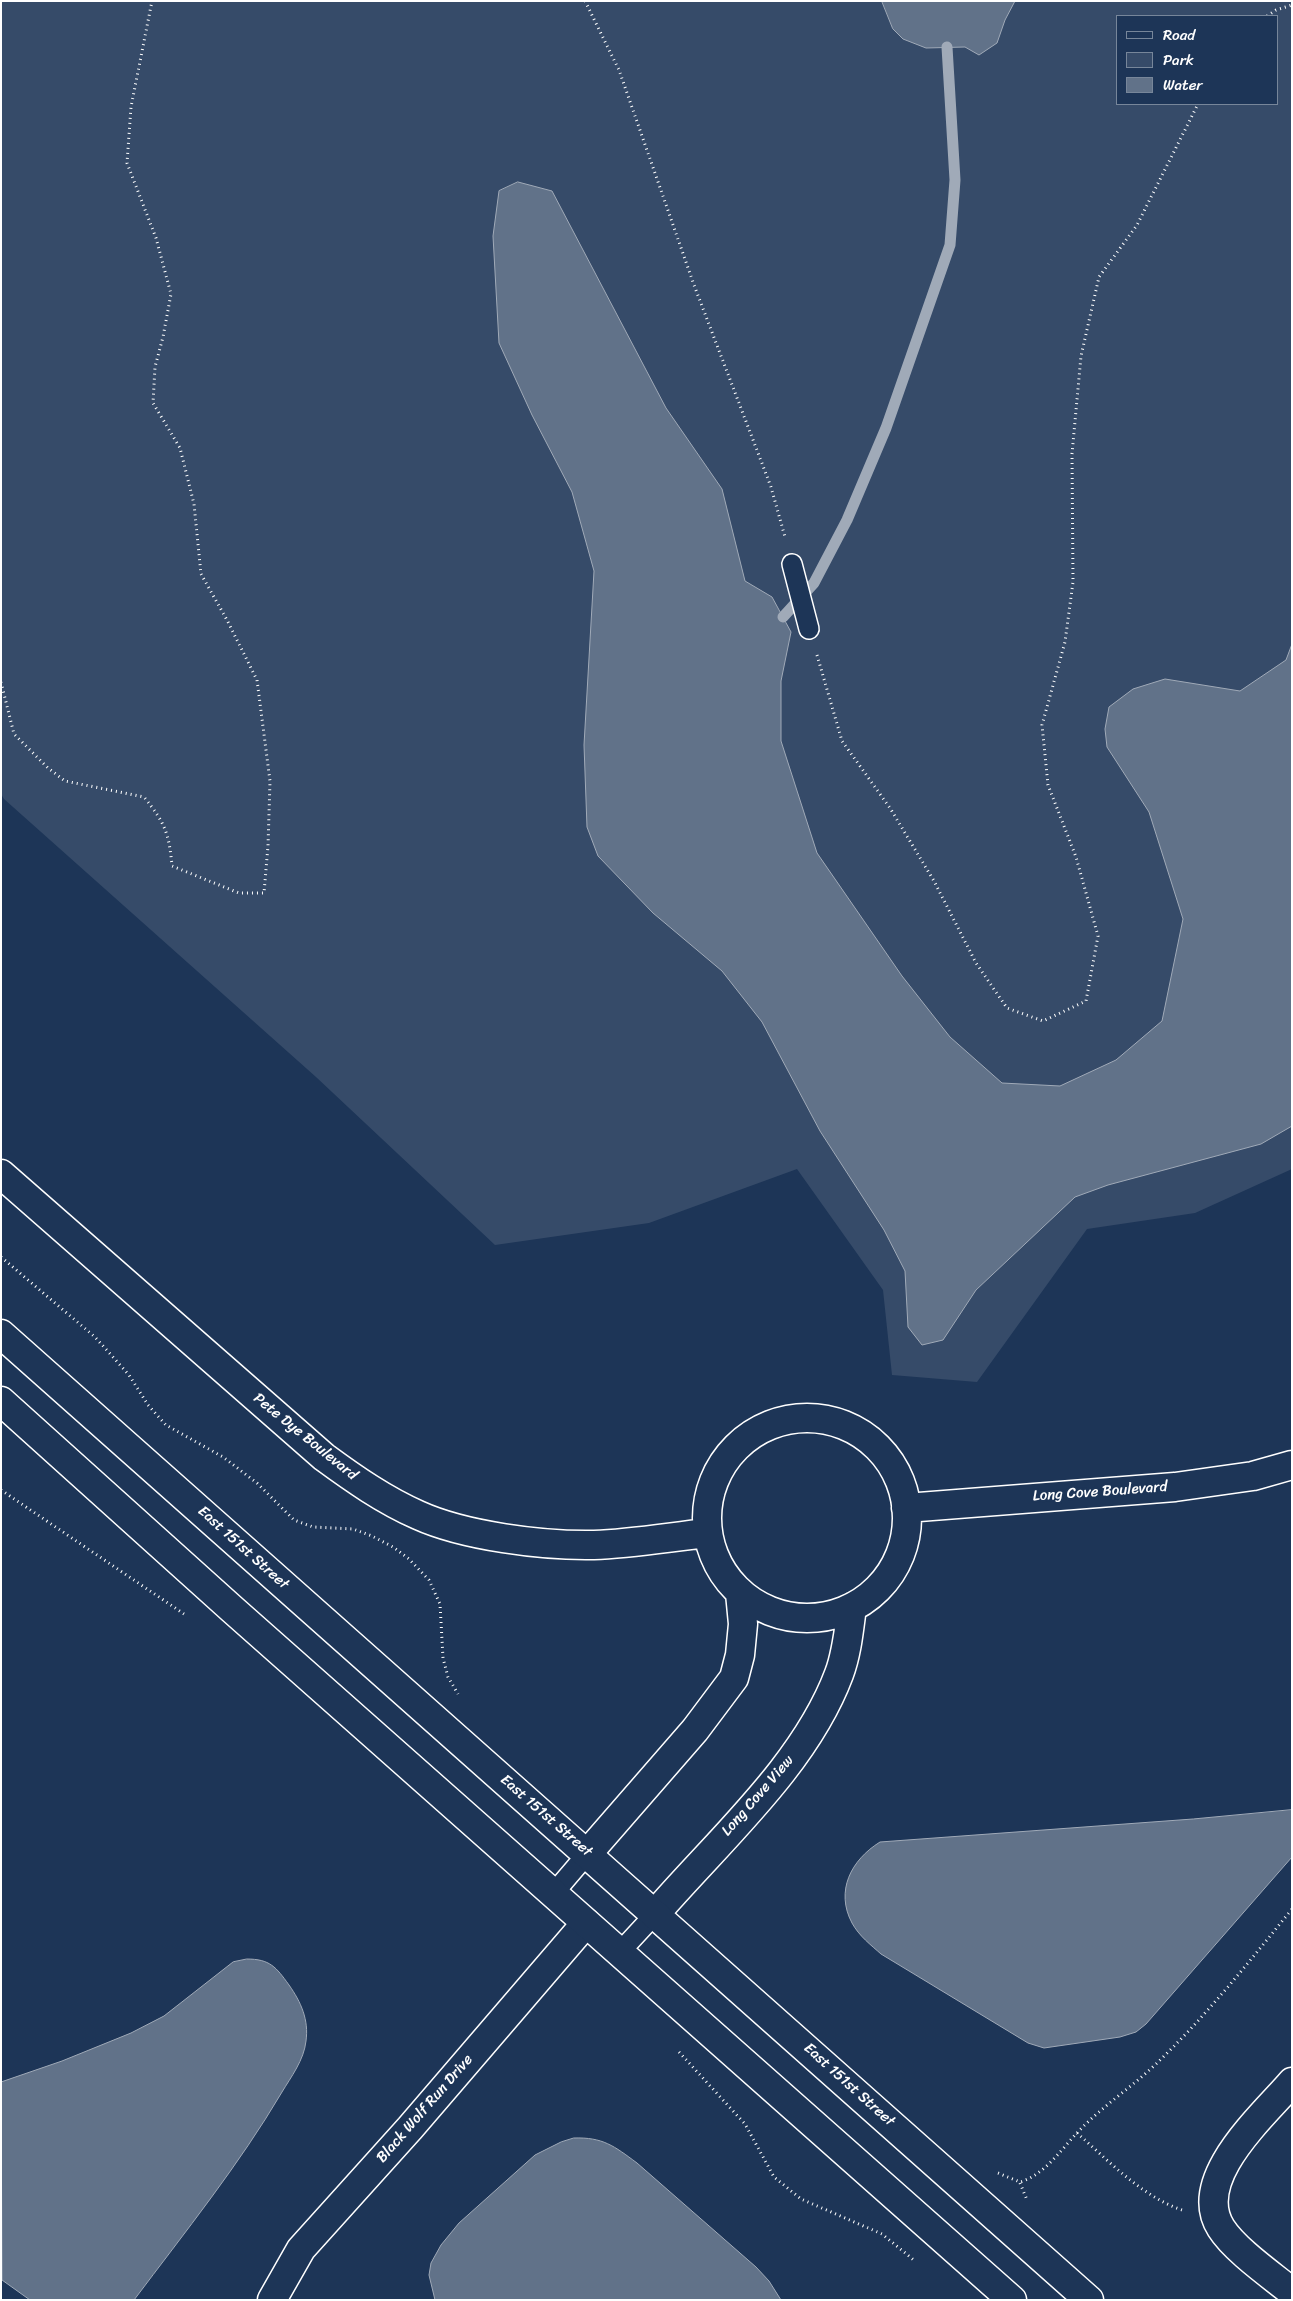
<!DOCTYPE html>
<style>
body{margin:0}
#map{position:relative;width:1293px;height:2301px;overflow:hidden;background:#1d3557;font-family:Sriracha,sans-serif}
canvas{display:block}
.frame{position:absolute;inset:0;border:2px solid #fff;pointer-events:none}
.legend{position:absolute;left:1116px;top:15px;width:162px;height:90px;box-sizing:border-box;background:#1d3557;border:1px solid #77869a;margin:0;padding:6px 9px;list-style:none;font-size:15px;color:#fff}
.legend li{display:flex;align-items:center;gap:10px;height:25px}
.legend b{width:25px;border:1px solid #77869a}
</style>
<div id="map">
<canvas width="1293" height="2301"></canvas>
<div class="frame"></div>
<ul class="legend">
<li><b style="height:6px;background:#1d3557"></b>Road</li>
<li><b style="height:14px;background:#364b69"></b>Park</li>
<li><b style="height:14px;background:#617289"></b>Water</li>
</ul>
</div>
<script>
const c = document.querySelector('canvas').getContext('2d');
c.lineJoin = 'round';
function fillPath(path, color) {
  c.fillStyle = color;
  c.fill(path, 'evenodd');
}
function strokePath(path, color, width, dash) {
  c.strokeStyle = color;
  c.lineWidth = width;
  c.lineCap = dash ? 'butt' : 'round';
  c.setLineDash(dash || []);
  c.stroke(path);
}
function drawText(font, color, halo, rows, align = 'center') {
  c.font = font + ' Sriracha,sans-serif';
  c.lineWidth = 4.5;
  c.setLineDash([]);
  c.textBaseline = 'middle';
  c.strokeStyle = halo;
  c.fillStyle = color;
  for (const [text, x, y, turn = 0] of rows) {
    c.save();
    c.translate(x, y);
    c.rotate((+turn || 0) * Math.PI / 180);
    c.textAlign = isNaN(turn) ? turn : align;
    if (halo) c.strokeText(text, 0, 0);
    c.fillText(text, 0, 0);
    c.restore();
  }
}
const green = new Path2D(`
 M1,1H1292V1169L1195,1213L1087,1229L977,1382L892,1375L883,1290L797,1169L649,1223L495,1245L316,1077L4,799L1,794ZM1117,16H1277V104H1117Z`);
const water = new Path2D(`
 M882,1H1015L1005,20L997,43L979,55L965,47L926,48L903,39L893,29Z
 M518,182L552,191L666,408L722,489L745,581L772,597L791,632L781,681V741L817,853L902,976L950,1037L1002,1083L1060,1086L1116,1060L1162,1021L1183,919L1149,812L1107,747L1105,729L1109,707L1133,689L1165,679L1240,691L1286,660L1292,644V1126L1261,1144L1108,1185L1075,1197L976,1290L943,1340L922,1345L908,1327L905,1271L884,1230L820,1131L762,1022L722,971L653,913L598,856L587,827L584,745L594,571L572,492L532,415L499,343L493,236L499,191Z
 M1292,1810V1857L1146,2024L1136,2032L1120,2037L1044,2048L1028,2043L881,1954C871,1945 859,1936 852,1923C835,1891 851,1860 880,1842L1193,1819Z
 M247,1959C270,1959 276,1967 289,1985C301,2002 309,2020 306,2041C304,2060 291,2077 282,2092C239,2165 185,2232 134,2300H30L2,2280L1,2082L62,2061L131,2033L164,2016L233,1962Z
 M574,2138C603,2137 614,2146 637,2163L756,2267L769,2281L781,2300H435L429,2275L431,2263L441,2245L459,2223L535,2155L561,2142Z`);
const stream = new Path2D(`
 M783,617L814,583L847,520L886,428L950,245L955,180L947,47`);
const path = new Path2D(`
 M585,1L619,70L694,285L771,487L785,537
 M1267,16L1276,10L1292,5
 M817,655L842,741L890,808L934,881L976,963L1007,1008L1043,1021L1086,1001L1098,936L1076,857L1048,785L1042,725L1065,642L1073,582L1072,454L1081,356L1099,277L1137,225L1198,104
 M1,682L14,734L48,768L65,781L144,797C165,823 169,833 172,866L239,893H264L268,846L270,781L257,680L227,620L201,574L194,504L180,448L153,403L155,367L163,337L171,294L156,238L127,163L131,107L152,1
 M1,1257L95,1337L129,1375L148,1405L166,1425L223,1457L257,1483L294,1520L313,1527L353,1529L372,1536L393,1547L409,1559L429,1580L440,1604L443,1658L448,1677L458,1694
 M1,1490L187,1616
 M679,2052L745,2124L774,2177L801,2199L882,2234L915,2261
 M1077,2133C1101,2107 1131,2088 1157,2063C1206,2016 1249,1962 1292,1909
 M998,2173L1020,2182C1044,2175 1060,2151 1077,2133C1108,2160 1141,2196 1182,2210
 M1020,2183L1027,2200`);
const lane = new Path2D(`
 M792,564L809,629
 M553,1894L588,1853
 M619,1953L656,1913`);
const street = new Path2D(`
 M1,1174L324,1457C354,1479 384,1500 418,1515C464,1536 543,1546 594,1545C631,1544 670,1537 708,1533
 M707 1518a100 100 0 1 1 200 0a100 100 0 1 1-200 0Z
 M906,1508L1175,1487L1253,1476L1292,1465
 M588,1853L695,1730L734,1678L740,1655L743,1624L740,1593
 M656,1913C719,1840 805,1765 839,1674C847,1653 849,1629 852,1607
 M1292,2082C1263,2116 1190,2179 1221,2228C1235,2250 1271,2275 1292,2292
 M272,2300L301,2249L410,2128L586,1923`);
const secondary = new Path2D(`
 M1,1334L1089,2300
 M1,1401L232,1609L1012,2300`);
const streetNames = [
 ["Pete Dye Boulevard",305,1437,39],
 ["Long Cove Boulevard",1100,1492,-4],
 ["East 151st Street",243,1548,42],
 ["Long Cove View",758,1796,-49],
 ["East 151st Street",546,1816,41],
 ["East 151st Street",849,2085,42],
 ["Black Wolf Run Drive",425,2109,-49]
];
fillPath(green, '#364b69');
fillPath(water, '#617289');
strokePath(water, '#a0aab8', 1);
strokePath(stream, '#a0aab8', 11);
strokePath(lane, '#fff', 22);
strokePath(street, '#fff', 31);
strokePath(secondary, '#fff', 31);
strokePath(path, '#fff', 3, [1, 4]);
strokePath(lane, '#1d3557', 19);
strokePath(street, '#1d3557', 28);
strokePath(secondary, '#1d3557', 28);
drawText('15px', '#fff', '#1d3557', streetNames);
</script>
